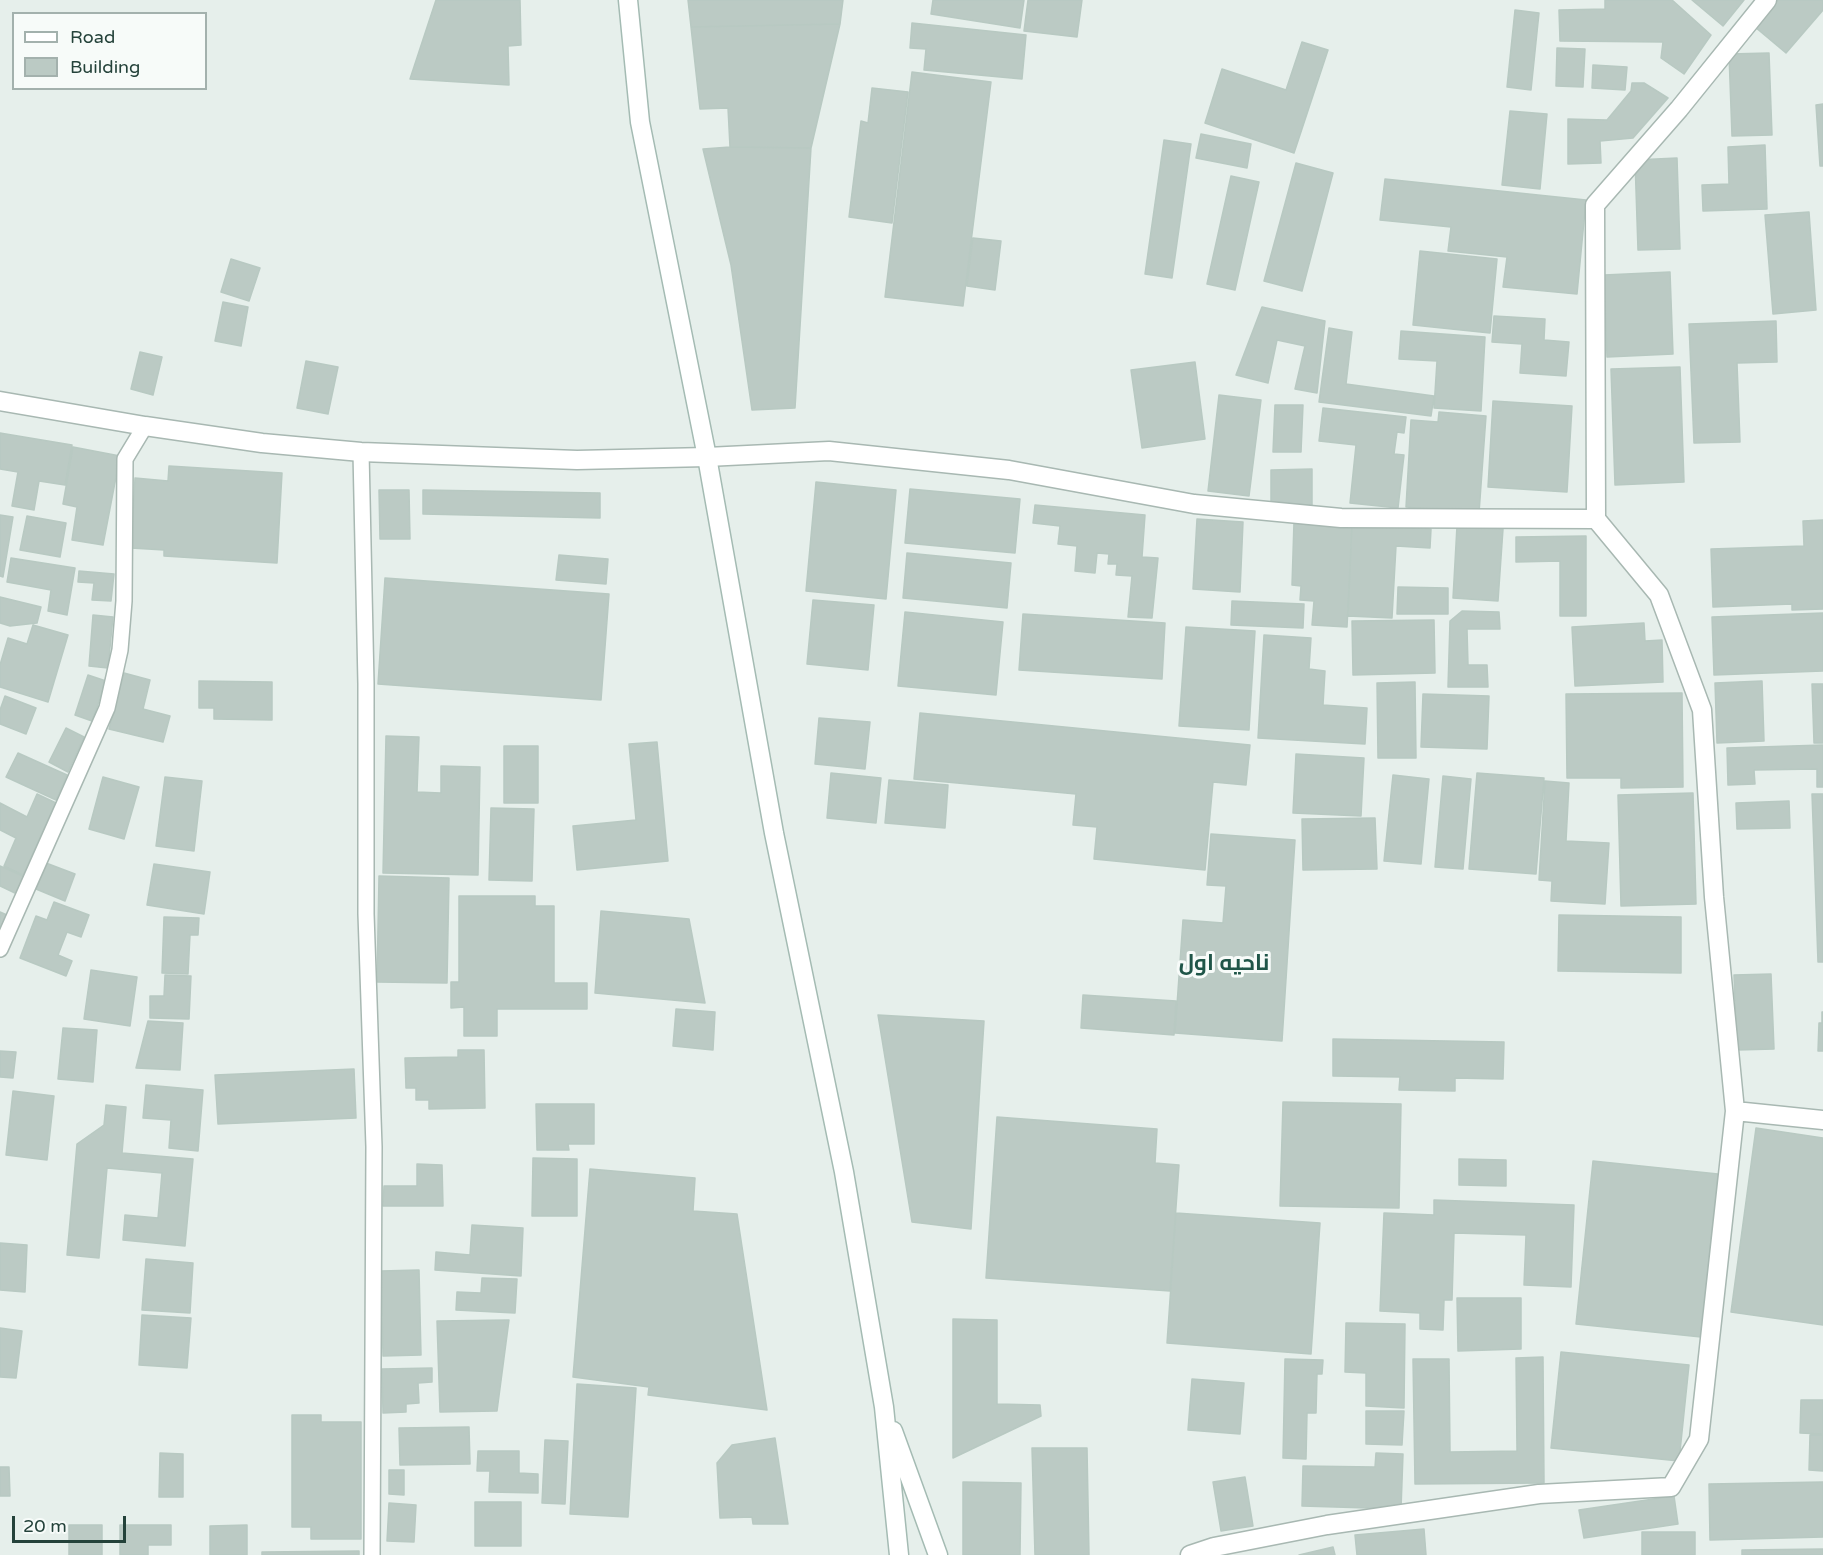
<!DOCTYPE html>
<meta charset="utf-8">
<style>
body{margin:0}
#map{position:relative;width:1823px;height:1555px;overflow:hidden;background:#e6efeb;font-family:"Varela Round",sans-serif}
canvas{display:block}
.legend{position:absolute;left:12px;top:12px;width:195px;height:78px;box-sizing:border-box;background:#f7fbf9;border:2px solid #a3b1ad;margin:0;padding:8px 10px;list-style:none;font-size:18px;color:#24423a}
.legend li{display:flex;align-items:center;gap:12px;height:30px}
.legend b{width:30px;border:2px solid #a3b1ad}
.scale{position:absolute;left:12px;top:1516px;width:114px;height:27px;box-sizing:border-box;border:3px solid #24423a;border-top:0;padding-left:8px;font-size:18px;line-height:21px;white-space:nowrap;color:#24423a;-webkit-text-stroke:4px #f7fbf9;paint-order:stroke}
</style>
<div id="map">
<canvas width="1823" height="1555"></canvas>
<ul class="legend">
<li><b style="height:8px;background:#fff"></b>Road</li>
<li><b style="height:16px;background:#bbcac4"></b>Building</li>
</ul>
<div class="scale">20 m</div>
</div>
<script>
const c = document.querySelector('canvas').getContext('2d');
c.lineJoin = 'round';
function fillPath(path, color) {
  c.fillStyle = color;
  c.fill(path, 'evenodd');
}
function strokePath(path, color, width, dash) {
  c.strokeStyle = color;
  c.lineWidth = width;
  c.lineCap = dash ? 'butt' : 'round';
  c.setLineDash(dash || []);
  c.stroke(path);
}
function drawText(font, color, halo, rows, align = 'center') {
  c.font = font + ' "Varela Round",Cairo,sans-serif';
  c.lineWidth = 6;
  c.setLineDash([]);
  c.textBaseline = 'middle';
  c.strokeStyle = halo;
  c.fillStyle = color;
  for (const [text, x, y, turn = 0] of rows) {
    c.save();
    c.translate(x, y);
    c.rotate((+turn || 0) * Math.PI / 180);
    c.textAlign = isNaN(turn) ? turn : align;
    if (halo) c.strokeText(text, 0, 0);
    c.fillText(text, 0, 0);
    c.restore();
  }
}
const building = new Path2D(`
 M436,0H520L521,45L508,46L509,85L410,79Z
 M688,0H843L840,24L691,27Z
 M933,0H1024L1020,28L931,14Z
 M1028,0H1082L1077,37L1024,31Z
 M1605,0H1672L1711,35L1684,74L1661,58L1663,42L1560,41L1559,10L1605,9Z
 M1692,0H1744L1723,26Z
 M1778,0H1823V10L1786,53L1755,27Z
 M1515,10L1539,13L1531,90L1507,87Z
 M912,23L1026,35L1022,79L924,70L926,49L910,48Z
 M840,24L811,148L730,147L728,108L700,109L691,27Z
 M1302,42L1328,50L1294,153L1205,123L1222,69L1286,90Z
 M1557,48L1585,49L1583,87L1556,86Z
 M1769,53L1772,135L1732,136L1729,54Z
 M1593,65L1627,67L1625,90L1592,88Z
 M912,72L991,82L963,306L885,297Z
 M1632,83H1644L1668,98L1633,138L1600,141L1601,163L1568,164V119L1607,120L1631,91Z
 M872,88L908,92L892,223L849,217L861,121L868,123Z
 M1823,104V166H1820L1816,105Z
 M1510,111L1547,114L1540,189L1502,185Z
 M1201,134L1251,144L1247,168L1196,158Z
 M1164,140L1191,144L1172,278L1145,274Z
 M1765,145L1767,209L1703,211L1702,185L1729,184L1728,147Z
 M730,147L811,148L795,408L752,410L731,265L703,149Z
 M1677,158L1680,249L1638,250L1635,160Z
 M1296,163L1333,173L1302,291L1264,281Z
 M1231,176L1259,182L1235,290L1207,284Z
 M1385,179L1586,200L1577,294L1503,287L1507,257L1448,251L1451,227L1380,220Z
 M1809,212L1816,310L1773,314L1765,215Z
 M973,238L1001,241L995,290L967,286Z
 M1420,251L1497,259L1490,333L1413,325Z
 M231,259L260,268L249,301L221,292Z
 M1670,272L1673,354L1607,357L1604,275Z
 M223,302L248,307L241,346L215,341Z
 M1262,307L1325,321L1317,393L1295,389L1305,346L1277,340L1268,383L1236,375Z
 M1494,316L1545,319L1544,340L1569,342L1566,376L1520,373L1522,344L1492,342Z
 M1776,321L1777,362L1737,363L1740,442L1694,443L1689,324Z
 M1329,328L1352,332L1346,384L1434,396L1431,416L1319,402Z
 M1401,331L1485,337L1481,411L1434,408L1437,361L1399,359Z
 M140,352L162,357L153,395L131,389Z
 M306,361L338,367L328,414L297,408Z
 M1195,362L1205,439L1142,448L1131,370Z
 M1680,367L1684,482L1615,485L1611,369Z
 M1219,395L1261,400L1249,496L1208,491Z
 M1493,401L1572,406L1567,492L1488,487Z
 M1275,405H1303L1301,452H1273Z
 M1323,408L1406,417L1404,433L1397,432L1394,454L1404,455L1398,508L1350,503L1356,445L1319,441Z
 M1439,412L1486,416L1479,513L1406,507L1411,420L1438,422Z
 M0,433L72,445L65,485L39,481L34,510L12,506L18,472L0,469Z
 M73,447L120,456L103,545L72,540L77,507L63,504Z
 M169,466L282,473L277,563L164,556V550L131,548L135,478L168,481Z
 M1312,469V509H1271V470Z
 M816,482L896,490L886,599L806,591Z
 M910,489L1020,499L1015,553L905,543Z
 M379,490H409L410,539H380Z
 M423,490L600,493V518L423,514Z
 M1035,505L1145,515L1142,557L1158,558L1152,618L1128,617L1132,576L1116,575L1117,564H1108L1109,554L1097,553L1095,573L1075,571L1077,546L1058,544L1060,526L1033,523Z
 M0,515L13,517L3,577L0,576Z
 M27,516L66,523L60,557L20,550Z
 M1197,519L1243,522L1240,592L1193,589Z
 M1823,520V609L1792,610V604L1713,607L1711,549L1804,546L1803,521Z
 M1294,522L1352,525L1347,627L1312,625L1314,601L1300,600L1301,586L1292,585Z
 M1352,525L1431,529L1430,548L1396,546L1392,618L1348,616Z
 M1457,526L1503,529L1498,601L1453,598Z
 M1586,536V616H1560V561L1516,562V537Z
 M907,553L1011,563L1007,608L903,598Z
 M559,555L608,559L606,584L556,580Z
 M11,558L75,568L67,615L48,611L51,590L7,582Z
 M79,571L114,574L111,601L92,600L94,583L78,582Z
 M385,578L609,594L601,700L378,684Z
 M1398,587L1448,588V614H1397Z
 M0,597L41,607L37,623L10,626L0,623Z
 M813,600L874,605L868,670L807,664Z
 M1232,601L1304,604L1303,628L1231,625Z
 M1462,611L1499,612L1500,629H1467L1468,665H1487L1488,687H1448L1450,621Z
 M905,612L1003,622L996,695L898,686Z
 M1823,613V671L1714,675L1712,617Z
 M1023,614L1165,623L1162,679L1019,670Z
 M93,615L113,617L108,668L89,666Z
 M1434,620L1435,673L1353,675L1352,621Z
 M1644,623L1645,641L1662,640L1663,682L1575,686L1572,627Z
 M33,625L68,635L48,702L0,687V665L8,638L27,644Z
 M1186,627L1255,631L1249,730L1179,726Z
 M1264,635L1311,638L1309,669L1325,671L1323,705L1367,708L1365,744L1258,738Z
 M124,673L150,680L143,709L170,716L163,742L109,729Z
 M88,675L106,681L92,721L75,715Z
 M199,681L272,682V720L214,719V708H199Z
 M1762,681L1764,741L1717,743L1715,683Z
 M1415,682L1416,758H1378L1377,683Z
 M1812,684H1823V743H1814Z
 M1682,693L1683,787L1621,788V778H1567L1566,694Z
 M1423,694L1489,696L1487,749L1421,747Z
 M5,696L36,708L26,734L0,724V710Z
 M920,713L1250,745L1246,785L1213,782L1205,870L1094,859L1097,827L1073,825L1076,794L914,779Z
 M819,718L870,722L865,769L815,764Z
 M66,728L84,737L68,772L49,762Z
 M386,736L419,737L417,792L441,793V766L480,767L478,875L383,873Z
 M657,742L668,861L577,870L573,826L636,820L629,744Z
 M1823,745V787H1817V769L1754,770L1755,784L1728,785L1727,748Z
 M504,746H538V803H504Z
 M18,753L67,775L56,800L6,777Z
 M1296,754L1364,758L1361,816L1293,813Z
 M831,773L881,778L876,823L827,818Z
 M1477,773L1544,778L1536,874L1469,869Z
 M1393,775L1429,779L1421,864L1384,861Z
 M1443,776L1471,779L1463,869L1435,867Z
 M103,777L139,787L124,839L89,829Z
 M165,777L202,781L194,851L156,846Z
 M889,780L948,785L945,828L885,823Z
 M1545,781L1569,783L1566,841L1609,843L1605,904L1551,901L1552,881L1539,880Z
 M1693,793L1696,904L1621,906L1618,795Z
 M37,794L56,803L23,875L4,866L16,838L0,830V803L27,817Z
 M1812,794H1823V962H1818Z
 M1789,801L1790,828L1737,829L1736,803Z
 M491,808L534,809L532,881L489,880Z
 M1375,818L1377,869L1303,870L1302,819Z
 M1211,834L1295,840L1282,1041L1175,1033L1183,920L1223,923L1226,886L1207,885Z
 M46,863L75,874L65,901L36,889Z
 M154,864L210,872L204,914L147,905Z
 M0,866L25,877L17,894L0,886Z
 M379,876L449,878L447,983L377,982Z
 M459,896H535V906H554V983H587V1009H497V1036H464V1007L451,1008V982H459Z
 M54,902L89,915L81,937L67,932L58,955L72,961L66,976L20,958L36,916L47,920Z
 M601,911L689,919L705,1003L595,993Z
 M0,912L7,915L0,931Z
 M1559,915L1681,917V973L1558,971Z
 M164,917L199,918L198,935H190L188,974L162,973Z
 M91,970L137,977L130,1026L84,1019Z
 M1771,974L1774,1049L1737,1050L1734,975Z
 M165,975L191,976L189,1019L150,1018V996H164Z
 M1083,995L1176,1001L1174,1035L1081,1028Z
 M676,1009L715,1012L713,1050L673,1046Z
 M1822,1012H1823V1051H1818L1819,1023H1822Z
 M878,1015L984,1021L971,1229L912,1222Z
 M148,1021L183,1023L180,1070L136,1068Z
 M63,1028L97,1030L93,1082L58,1079Z
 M1333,1039L1504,1042L1503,1079L1455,1078V1091L1399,1090L1400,1077L1333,1076Z
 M458,1050H484L485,1108L429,1109V1100H416V1088H406L405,1058L458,1057Z
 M0,1051L16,1052L13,1078L0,1077Z
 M354,1069L356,1118L218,1124L215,1075Z
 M146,1085L203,1090L198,1151L169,1148L171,1120L143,1118Z
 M13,1091L54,1096L47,1160L6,1155Z
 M1283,1102L1401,1104L1399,1208L1280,1206Z
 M536,1104H594V1144H568L569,1150H537Z
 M106,1105L126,1107L122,1153L193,1159L185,1246L123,1240L125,1215L158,1218L162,1173L107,1168L99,1258L67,1255L77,1144L104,1125Z
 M997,1117L1157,1129L1155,1163L1179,1165L1170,1291L986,1278Z
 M1756,1128L1823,1138V1325L1731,1312Z
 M533,1158L577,1159V1216H532Z
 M1459,1159L1506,1160V1186L1459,1185Z
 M1593,1161L1718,1174L1701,1337L1576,1324Z
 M417,1164L442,1165L443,1206H383L384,1186H417Z
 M590,1169L695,1178L693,1211L737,1214L767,1410L648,1395L649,1387L573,1377Z
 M1434,1200L1574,1205L1571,1287L1524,1285L1526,1235L1454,1233L1452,1300H1444L1443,1330L1420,1329V1313L1380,1311L1384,1213L1434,1215Z
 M1176,1213L1320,1223L1311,1354L1167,1343Z
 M472,1225L523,1228L521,1276L435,1270L436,1252L470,1255Z
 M0,1243L27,1245L25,1292L0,1290Z
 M146,1259L193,1263L190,1313L142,1310Z
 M419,1270L421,1355L383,1356L381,1271Z
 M482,1278L517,1279L515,1313L456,1310L457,1292L481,1293Z
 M1457,1298H1521V1349L1458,1351Z
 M142,1315L191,1318L187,1368L139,1365Z
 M953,1319L997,1320V1404L1040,1405L1041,1416L953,1458Z
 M509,1320L497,1411L440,1412L437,1321Z
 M1346,1323L1405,1324L1404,1408L1366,1406V1373L1345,1372Z
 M0,1328L22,1331L16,1378L0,1377Z
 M1561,1352L1689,1365L1679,1461L1551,1448Z
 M1543,1357L1544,1483L1415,1484L1413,1359H1449L1450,1452L1517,1451L1516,1358Z
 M1285,1359L1323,1360L1322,1374H1317L1316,1413H1307L1306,1459L1283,1458Z
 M432,1368V1382L418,1383L419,1403L406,1404V1412L383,1413L382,1369Z
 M1192,1379L1244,1383L1240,1434L1188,1430Z
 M577,1384L636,1388L628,1517L570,1514Z
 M1801,1400H1823V1434L1800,1433Z
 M1366,1411H1404L1402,1445L1366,1444Z
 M292,1415H321V1422H361V1539H311V1527H292Z
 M469,1427L470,1464L400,1465L399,1428Z
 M1810,1435H1823V1471L1809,1470Z
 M775,1438L788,1524H753L752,1517L720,1518L717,1463L732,1445Z
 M545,1440L568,1441L565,1504L542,1503Z
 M1032,1448H1087L1089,1555H1035Z
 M478,1451H519V1473L538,1474V1493L489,1492L490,1471H477Z
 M160,1453L183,1454V1497H159Z
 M1376,1453L1403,1454L1401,1509L1302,1506L1303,1466L1375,1467Z
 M0,1467H9L10,1496H0Z
 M389,1470H404V1495L389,1494Z
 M1245,1477L1253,1526L1221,1531L1213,1482Z
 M963,1482L1021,1483L1020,1555H963Z
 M1823,1482V1537L1710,1540L1709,1484Z
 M1674,1496L1678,1524L1584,1538L1579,1510Z
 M475,1502H521V1546H475Z
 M389,1503L416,1505L414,1542L387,1541Z
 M69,1525H102V1555H69Z
 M120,1525H171V1545H148V1555H120Z
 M247,1525V1555H210V1526Z
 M1424,1529L1426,1555H1357L1355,1535Z
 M1642,1532H1695V1555H1642Z
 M1333,1547L1335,1555H1299Z
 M1823,1549V1555H1742V1550Z
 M359,1551V1555H262V1552Z`);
const service = new Path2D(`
 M361,452L366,684V914L374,1147L372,1555
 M0,949L107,708L120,650L124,601L125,459L145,426`);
const minor = new Path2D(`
 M0,401L145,426L262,443L361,452L577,460L707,457L829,451L1009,470L1194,504L1341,518L1596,519
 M1735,1111L1823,1120
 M1190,1555L1214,1547L1327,1525L1539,1494L1671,1487L1699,1439L1735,1111L1714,897L1702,710L1659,595L1596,519L1595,205L1679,109L1767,0`);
const secondary = new Path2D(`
 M628,0L640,122L707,457L774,833L844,1172L884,1407L899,1555
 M893,1431L938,1555`);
const districtNames = [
 ["ناحیه اول",1224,964]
];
fillPath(building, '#bbcac4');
strokePath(building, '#b8c9c2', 1.5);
strokePath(service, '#a8b8b2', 18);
strokePath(minor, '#a8b8b2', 21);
strokePath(secondary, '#a4bbb3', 21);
strokePath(service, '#fff', 15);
strokePath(minor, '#fff', 18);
strokePath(secondary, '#fff', 18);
drawText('bold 22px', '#1f5548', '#f7fbf9', districtNames);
</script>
